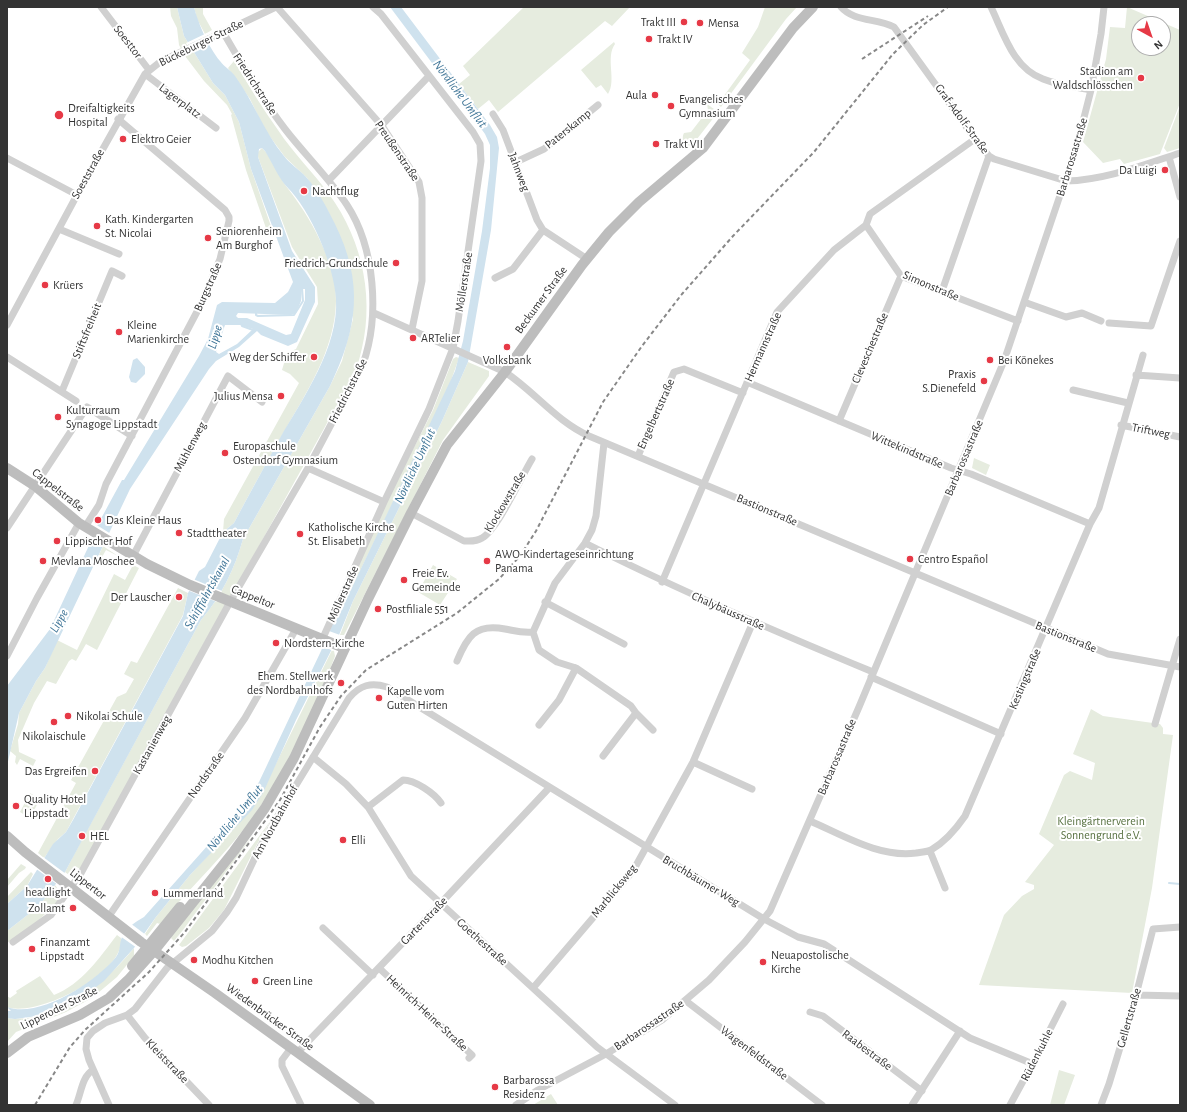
<!DOCTYPE html>
<meta charset="utf-8">
<style>
body{margin:0}
#map{position:relative;width:1187px;height:1112px;overflow:hidden;background:#fff;font-family:"Alegreya Sans",sans-serif}
canvas{display:block}
.frame{position:absolute;inset:0;border:8px solid #333;pointer-events:none}
.north{position:absolute;left:1131px;top:16px;width:40px;height:40px;box-sizing:border-box;background:#fff;border:1px solid #adadad;border-radius:50%;rotate:140deg;font-size:11px;font-weight:700;line-height:16px;text-align:center;color:#333}
.north::after{content:'';display:block;margin:auto;width:14px;height:18px;background:#e63946;clip-path:polygon(50% 0,100% 100%,50% 72%,0 100%)}
</style>
<div id="map">
<canvas width="1187" height="1112"></canvas>
<div class="frame"></div>
<div class="north">N</div>
</div>
<script>
const c = document.querySelector('canvas').getContext('2d');
c.lineJoin = 'round';
function fillPath(path, color) {
  c.fillStyle = color;
  c.fill(path, 'evenodd');
}
function strokePath(path, color, width, dash) {
  c.strokeStyle = color;
  c.lineWidth = width;
  c.lineCap = dash ? 'butt' : 'round';
  c.setLineDash(dash || []);
  c.stroke(path);
}
function drawText(font, color, halo, rows, align = 'center') {
  c.font = font + ' "Alegreya Sans",sans-serif';
  c.lineWidth = 4;
  c.setLineDash([]);
  c.textBaseline = 'middle';
  c.strokeStyle = halo;
  c.fillStyle = color;
  for (const [text, x, y, turn = 0] of rows) {
    c.save();
    c.translate(x, y);
    c.rotate((+turn || 0) * Math.PI / 180);
    c.textAlign = isNaN(turn) ? turn : align;
    if (halo) c.strokeText(text, 0, 0);
    c.fillText(text, 0, 0);
    c.restore();
  }
}
const green = new Path2D(`
 M170,7H177L184,36L213,83L225,95L239,122L251,169L273,232L269,237L246,170L231,115L232,114L227,105L204,81L185,56L179,45L177,28L171,16Z
 M194,7H203V14L212,30L205,34L197,19Z
 M524,7H630L612,26L605,21L498,112L489,100L478,109L459,84L470,75L463,66Z
 M765,7H797L786,19L721,107L718,104L750,60L742,53L758,27Z
 M1127,7L1180,30V103L1160,154L1124,164L1120,159L1103,163L1083,142L1106,59L1110,27L1125,28ZM1139,24H1163V48H1139Z
 M614,42L615,44C605,58 617,80 608,94L601,85L596,88L581,70Z
 M234,61C248,84 262,108 278,130C293,153 313,172 329,194C364,242 376,303 359,360C354,378 335,407 326,425L80,869L75,866L69,875L65,872L76,851L201,620C221,597 235,568 243,539L330,386L342,361L353,319L328,211L307,178L285,157L265,130L250,99L228,68Z
 M707,104L718,112L697,139L687,148C684,144 681,138 684,133L691,132L708,110Z
 M1180,106V148L1167,152L1164,148Z
 M262,148C273,158 277,174 286,186C309,215 337,263 336,301C335,350 307,391 284,432C267,462 250,492 234,523L223,532L224,519L299,383L290,374L282,370L287,353L296,349L318,304L317,287L292,247L258,157V152Z
 M456,357L459,358L448,389L347,598L336,616L386,503L433,410L453,359Z
 M468,362L489,371V376L443,440L344,635H340L353,601L442,421Z
 M974,458L990,465L986,475L972,468Z
 M103,546L118,556L106,550L97,566L95,564Z
 M133,565L139,568L97,650L86,644L76,661L72,659L69,661L56,684L47,681L34,703L18,740L19,752L36,760L33,766L20,759L17,765L15,762L16,756L10,751L18,724L19,713L36,681L45,668L57,640L77,650L114,574L125,580Z
 M433,565L457,579L440,605L418,592Z
 M178,588L188,593L183,615L66,832L58,839L44,858L38,853L76,783L71,780L117,697L126,693L134,679L124,674L131,661L137,663Z
 M332,650L334,651L335,656L329,672C307,720 286,770 255,814C227,854 191,886 160,924L157,923L147,936L145,934L156,917L190,875L257,802Z
 M1091,709L1103,716L1160,724L1163,728V734L1173,735L1152,888L1132,993L979,985L1004,915L1022,896L1034,889V885L1025,882L1054,845L1039,834L1064,775L1070,771L1092,780L1095,763L1073,754Z
 M30,793L40,799L30,818L20,812Z
 M271,820L256,846L224,910L209,928L186,946L182,947L179,945Z
 M254,834L183,930L174,941L171,938L173,933Z
 M21,864L26,867L25,869L19,873L7,887V880Z
 M31,872L33,874L27,886L7,904V897Z
 M55,885L58,889L57,891L59,897L57,902L34,925L7,943V931L39,906Z
 M117,935L121,938C126,973 37,1018 7,1007V996L10,998L17,993L16,991L40,976L54,995C82,984 99,958 117,935Z
 M134,948V956L117,977L92,998L66,1012L16,1032L7,1042V1018C57,1024 105,983 134,948Z
 M1059,1070L1075,1075L1064,1105H1050Z
 M551,1094L558,1105H533Z`);
const water = new Path2D(`
 M177,7H194C198,23 209,48 220,61C224,67 231,70 235,76C254,102 264,132 284,156C290,164 300,170 306,177C318,190 327,208 335,224C364,283 358,328 330,386L243,539C235,568 221,597 201,620L65,872L39,906L7,931V904L27,886L53,844L66,832L73,820L183,616L188,593L199,571L205,567L223,532L234,523C249,494 265,466 280,438C303,398 339,347 336,299C334,265 311,211 287,187C279,179 272,162 265,151L262,148L259,149L258,157L292,251L315,287V302L297,342L288,346L261,335L257,331L239,347L216,361L209,369L130,489L45,668L36,681L19,713L7,766V686L50,629L92,539L97,526L122,480H124L199,356L208,339L217,305L222,302L275,303L288,292L293,282L251,169L239,122L225,95L213,83L184,36ZM302,289H305V300L291,334L286,335L247,318H238L236,316L238,313L291,315L296,313L301,301ZM225,325H240L253,329L237,344L219,354L216,352Z
 M390,7H401L490,125L497,137L499,148L491,230L468,362L442,421L353,601L339,635L296,720L263,793L252,810L190,875L156,917L134,948L104,981L84,996L52,1011L37,1016L15,1019L7,1018V1011H11L7,1007C39,1019 96,982 116,957C121,950 119,944 122,937C126,928 135,922 144,917L241,808L259,782L321,651L336,616L347,598L455,371L463,341L482,231L490,168V145L485,134L477,123Z
 M137,358L145,367V374L136,383L131,382L129,377L133,360Z`);
const pier = new Path2D(`
 M207,33L212,43L191,53L186,43Z
 M95,524L111,534L105,546L91,538Z
 M193,579L222,591L217,602L187,590Z
 M329,631L340,635L333,651L323,646Z
 M43,857L66,874L58,885L35,868Z
 M130,923L146,935L137,948L120,936Z`);
const stream = new Path2D(`
 M256,311V315L258,316L294,315L303,301L302,288
 M241,323L242,326L253,330
 M1169,883L1180,884`);
const street = new Path2D(`
 M101,7L149,70
 M277,7L382,126L419,182L422,198V281L412,329
 M841,7C854,22 877,18 894,27L975,139L989,156L994,159L1066,181C1105,180 1143,165 1180,153
 M991,7C1004,34 1013,68 1043,79C1058,85 1076,87 1091,90
 M145,74L216,128
 M493,114L503,130L537,220L543,230L587,259
 M1169,157L1180,197
 M7,158L77,195
 M516,162L544,149L598,105
 M329,180L429,76
 M866,225L901,276L1018,321
 M59,229L119,254
 M495,278L513,269L543,230
 M942,291L989,156
 M1024,302L1066,317L1082,313L1101,321
 M374,313L505,372C535,392 556,421 589,436L1108,654L1180,667
 M1109,323L1151,326L1180,241
 M7,325L77,195L145,74L160,62L276,7
 M7,357L76,401
 M1136,375L1180,378
 M747,382L951,468L971,474L1090,524
 M1073,390L1128,403
 M62,391L112,271L122,276
 M839,421L901,276
 M1121,425L1180,437
 M638,456L674,372L684,369L743,393
 M308,468L384,502
 M411,513L464,541C470,541 476,542 482,538C498,529 521,477 532,459
 M85,527L99,505L106,484L200,306L220,259L229,221V217L225,210L118,119
 M7,528L87,407L132,436
 M585,543C680,591 776,632 873,672
 M133,556L228,376L262,402
 M662,582L777,312L834,250L866,225L870,214L975,139
 M545,602L624,644
 M533,632L555,583L585,543L592,530L596,516L604,443
 M322,640L384,502L429,409L453,348L458,321L481,161L480,144L473,132L381,14L373,7
 M7,656L37,598L79,523
 M457,661C467,637 475,623 505,629C516,631 521,633 533,632L539,650L557,662L576,668L631,706L636,713L603,756
 M871,677L1001,734
 M636,713L653,730
 M1155,724L1180,639
 M539,725L559,700L576,668
 M313,757L346,784L368,807L411,876L597,1047L675,1105
 M693,762L752,789
 M368,807L403,780C415,780 434,793 441,803
 M810,821C843,835 879,858 916,853C921,852 927,852 931,850C945,842 956,829 965,816L1090,524L1099,508L1143,355
 M930,851L945,888
 M109,916L245,718L296,629
 M323,928L373,975
 M13,942L51,915L81,873L230,602L308,468L363,364C380,316 375,248 347,205C329,178 305,155 285,129C262,99 242,65 223,32
 M379,968L472,1055L469,1058
 M533,988L633,871L693,762L753,622
 M1136,995L1180,996
 M686,1001L822,1105
 M810,1012L823,1016L922,1091
 M127,1015L145,1038L209,1105
 M291,1048L282,1060V1066L301,1105
 M297,1053L440,904L549,788
 M76,1105C81,1094 82,1076 93,1070
 M109,1105L89,1060L86,1049L87,1038L93,1031L105,1023L127,1015L135,1009L167,968L212,931L227,912L236,898L260,847L287,800L349,698C360,685 371,682 387,687L764,919L798,937L824,944L970,1038L1033,1064
 M516,1105L538,1090L606,1054L662,1020L709,980L745,942L770,911L859,707L1004,361L1077,145L1091,90L1101,34L1104,7
 M912,1105L960,1031
 M1010,1105L1034,1061L1063,1004
 M1101,1105L1109,1084L1136,995L1153,929L1180,927`);
const secondary = new Path2D(`
 M7,468L35,486L79,523L147,564L190,585L344,648
 M7,836L25,852L141,942L215,993L370,1105
 M132,966L180,907
 M7,1053L28,1037L80,1015L109,998L128,980L155,950L234,851L265,808L294,758L368,599L411,513L447,445L505,372L582,265L609,232L639,202L703,148L793,28L813,7`);
const rail = new Path2D(`
 M862,59L928,16
 M35,1105L70,1047L85,1030L149,972L185,932L280,800L320,727L341,696L366,670L457,613L499,579L520,556L536,531L603,402L642,346L682,294L733,236L814,152L893,54L923,25L948,7`);
const markers = [
 [684,22,4,"#e63946"],
 [700,23,4,"#e63946"],
 [649,39,4,"#e63946"],
 [1141,78,4,"#e63946"],
 [655,95,4,"#e63946"],
 [671,106,4,"#e63946"],
 [59,115,5,"#e63946"],
 [123,139,4,"#e63946"],
 [656,144,4,"#e63946"],
 [1165,170,4,"#e63946"],
 [304,191,4,"#e63946"],
 [97,226,4,"#e63946"],
 [208,238,4,"#e63946"],
 [396,263,4,"#e63946"],
 [45,285,4,"#e63946"],
 [119,332,4,"#e63946"],
 [413,338,4,"#e63946"],
 [507,347,4,"#e63946"],
 [314,357,4,"#e63946"],
 [990,360,4,"#e63946"],
 [984,381,4,"#e63946"],
 [281,396,4,"#e63946"],
 [58,417,4,"#e63946"],
 [225,453,4,"#e63946"],
 [98,520,4,"#e63946"],
 [179,533,4,"#e63946"],
 [300,534,4,"#e63946"],
 [57,541,4,"#e63946"],
 [910,559,4,"#e63946"],
 [43,561,4,"#e63946"],
 [487,561,4,"#e63946"],
 [404,580,4,"#e63946"],
 [179,597,4,"#e63946"],
 [378,609,4,"#e63946"],
 [276,643,4,"#e63946"],
 [341,683,4,"#e63946"],
 [379,698,4,"#e63946"],
 [68,716,4,"#e63946"],
 [54,722,4,"#e63946"],
 [95,771,4,"#e63946"],
 [16,806,4,"#e63946"],
 [82,836,4,"#e63946"],
 [343,840,4,"#e63946"],
 [48,879,4,"#e63946"],
 [155,893,4,"#e63946"],
 [73,908,4,"#e63946"],
 [32,949,4,"#e63946"],
 [194,960,4,"#e63946"],
 [763,962,4,"#e63946"],
 [255,981,4,"#e63946"],
 [495,1087,4,"#e63946"]
];
const poiNames = [
 ["Trakt III",676,22,"right"],
 ["Mensa",708,23],
 ["Trakt IV",657,39],
 ["Stadion am",1133,71,"right"],
 ["Waldschlösschen",1133,85,"right"],
 ["Aula",647,95,"right"],
 ["Evangelisches",679,99],
 ["Gymnasium",679,113],
 ["Dreifaltigkeits",68,108],
 ["Hospital",68,122],
 ["Elektro Geier",131,139],
 ["Trakt VII",664,144],
 ["Da Luigi",1157,170,"right"],
 ["Nachtflug",312,191],
 ["Kath. Kindergarten",105,219],
 ["St. Nicolai",105,233],
 ["Seniorenheim",216,231],
 ["Am Burghof",216,245],
 ["Friedrich-Grundschule",388,263,"right"],
 ["Krüers",53,285],
 ["Kleine",127,325],
 ["Marienkirche",127,339],
 ["ARTelier",421,338],
 ["Weg der Schiffer",306,357,"right"],
 ["Volksbank",507,360,"center"],
 ["Bei Könekes",998,360],
 ["Praxis",976,374,"right"],
 ["S.Dienefeld",976,388,"right"],
 ["Julius Mensa",273,396,"right"],
 ["Kulturraum",66,410],
 ["Synagoge Lippstadt",66,424],
 ["Europaschule",233,446],
 ["Ostendorf Gymnasium",233,460],
 ["Das Kleine Haus",106,520],
 ["Katholische Kirche",308,527],
 ["St. Elisabeth",308,541],
 ["Stadttheater",187,533],
 ["Lippischer Hof",65,541],
 ["AWO-Kindertageseinrichtung",495,554],
 ["Panama",495,568],
 ["Centro Español",918,559],
 ["Mevlana Moschee",51,561],
 ["Freie Ev.",412,573],
 ["Gemeinde",412,587],
 ["Der Lauscher",171,597,"right"],
 ["Postfiliale 551",386,609],
 ["Nordstern-Kirche",284,643],
 ["Ehem. Stellwerk",333,676,"right"],
 ["des Nordbahnhofs",333,690,"right"],
 ["Kapelle vom",387,691],
 ["Guten Hirten",387,705],
 ["Nikolai Schule",76,716],
 ["Nikolaischule",54,736,"center"],
 ["Das Ergreifen",87,771,"right"],
 ["Quality Hotel",24,799],
 ["Lippstadt",24,813],
 ["HEL",90,836],
 ["Elli",351,840],
 ["headlight",48,892,"center"],
 ["Lummerland",163,893],
 ["Zollamt",65,908,"right"],
 ["Finanzamt",40,942],
 ["Lippstadt",40,956],
 ["Neuapostolische",771,955],
 ["Kirche",771,969],
 ["Modhu Kitchen",202,960],
 ["Green Line",263,981],
 ["Barbarossa",503,1080],
 ["Residenz",503,1094]
];
const streetNames = [
 ["Soesttor",128,42,52],
 ["Bückeburger Straße",201,43,-26],
 ["Friedrichstraße",255,84,57],
 ["Lagerplatz",180,101,37],
 ["Graf-Adolf-Straße",962,119,54],
 ["Paterskamp",568,129,-39],
 ["Preußenstraße",397,151,56],
 ["Barbarossastraße",1072,157,-73],
 ["Jahnweg",519,172,69],
 ["Soeststraße",88,174,-61],
 ["Möllerstraße",464,282,-81],
 ["Simonstraße",931,286,23],
 ["Burgstraße",208,287,-66],
 ["Beckumer Straße",541,300,-54],
 ["Stiftsfreiheit",87,331,-68],
 ["Hermannstraße",763,347,-66],
 ["Cleveschestraße",870,348,-67],
 ["Friedrichstraße",348,391,-63],
 ["Engelbertstraße",656,414,-66],
 ["Triftweg",1151,431,11],
 ["Mühlenweg",190,447,-62],
 ["Wittekindstraße",907,450,23],
 ["Barbarossastraße",964,458,-67],
 ["Cappelstraße",58,490,38],
 ["Klockowstraße",505,502,-59],
 ["Bastionstraße",767,510,23],
 ["Möllerstraße",343,594,-66],
 ["Cappeltor",253,597,22],
 ["Chalybäusstraße",728,611,24],
 ["Bastionstraße",1066,637,22],
 ["Kestingstraße",1025,679,-67],
 ["Kastanienweg",152,745,-61],
 ["Barbarossastraße",837,757,-67],
 ["Nordstraße",206,775,-55],
 ["Am Nordbahnhof",275,822,-61],
 ["Bruchbäumer Weg",701,881,31],
 ["Lippertor",88,884,38],
 ["Marblicksweg",614,891,-51],
 ["Gartenstraße",424,921,-46],
 ["Goethestraße",482,942,42],
 ["Lipperoder Straße",59,1008,-26],
 ["Heinrich-Heine-Straße",427,1013,43],
 ["Wiedenbrücker Straße",270,1017,36],
 ["Gellertstraße",1129,1018,-74],
 ["Barbarossastraße",649,1025,-34],
 ["Raabestraße",867,1050,37],
 ["Wagenfeldstraße",754,1053,37],
 ["Rüdenkuhle",1037,1055,-63],
 ["Kleiststraße",167,1061,46]
];
const parkNames = [
 ["Kleingärtnerverein",1101,821],
 ["Sonnengrund e.V.",1101,835]
];
const waterNames = [
 ["Nördliche Umflut",460,94,53],
 ["Lippe",215,337,-73],
 ["Nördliche Umflut",415,466,-65],
 ["Schifffahrtskanal",207,593,-61],
 ["Lippe",59,621,-61],
 ["Nördliche Umflut",235,818,-51]
];
fillPath(green, '#e6ecdf');
fillPath(water, '#cfe2ee');
fillPath(pier, '#fff');
strokePath(stream, '#cfe2ee', 2);
strokePath(street, '#d0d0d0', 7);
strokePath(secondary, '#bdbdbd', 10);
strokePath(rail, '#888', 2, [4, 3]);
for (const [x, y, r, color] of markers) {
  const dot = new Path2D();
  dot.arc(x, y, r, 0, 2 * Math.PI);
  c.fillStyle = color;
  c.fill(dot);
  strokePath(dot, '#fff', 1.5);
}
drawText('12px', '#333', '#fff', poiNames, 'left');
drawText('12px', '#333', '#fff', streetNames);
drawText('12px', '#56703f', '#fff', parkNames);
drawText('italic 13px', '#3f7597', '#fff', waterNames);
</script>
